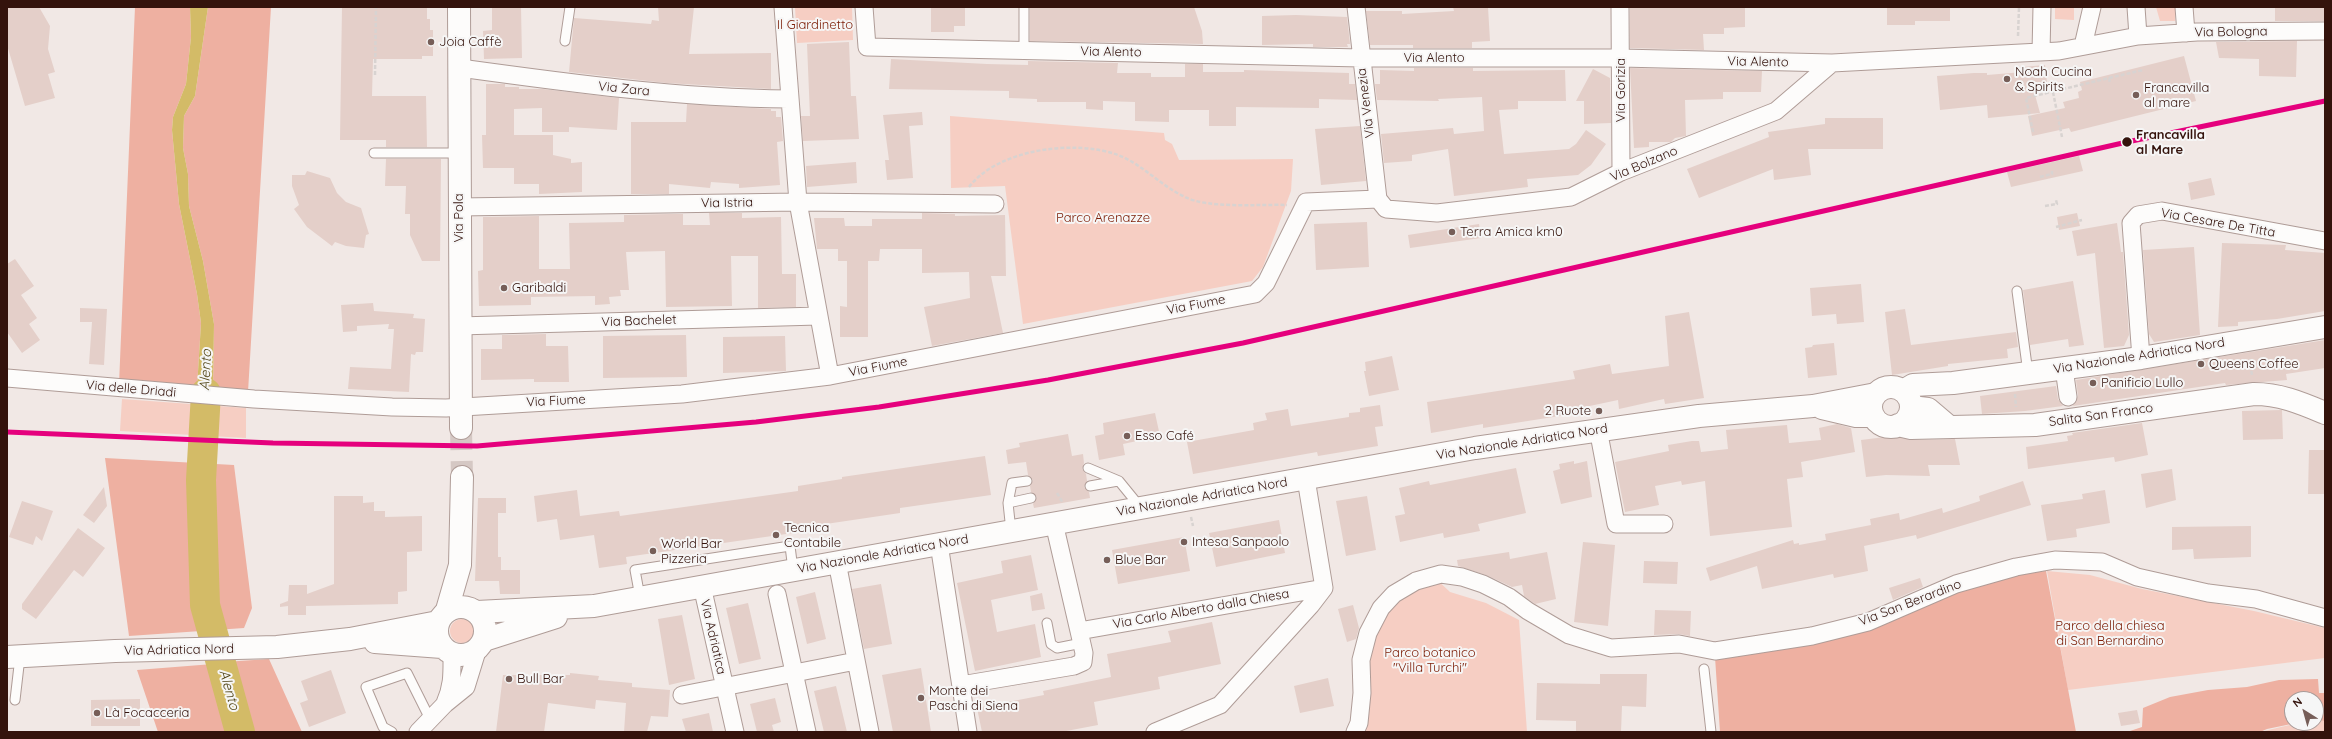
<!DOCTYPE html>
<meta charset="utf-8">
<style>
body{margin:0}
#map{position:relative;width:2332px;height:739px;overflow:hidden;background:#f1e8e5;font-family:Quicksand,sans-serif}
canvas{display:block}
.frame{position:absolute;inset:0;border:8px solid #34130c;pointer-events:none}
.north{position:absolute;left:2284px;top:691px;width:40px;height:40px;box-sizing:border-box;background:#f6f6f6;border:1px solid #a89b98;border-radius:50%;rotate:323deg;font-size:11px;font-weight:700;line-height:16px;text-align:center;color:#34130c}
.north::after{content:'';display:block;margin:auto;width:14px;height:18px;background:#765e58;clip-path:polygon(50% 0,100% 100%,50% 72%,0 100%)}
</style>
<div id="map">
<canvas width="2332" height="739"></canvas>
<div class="frame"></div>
<div class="north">N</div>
</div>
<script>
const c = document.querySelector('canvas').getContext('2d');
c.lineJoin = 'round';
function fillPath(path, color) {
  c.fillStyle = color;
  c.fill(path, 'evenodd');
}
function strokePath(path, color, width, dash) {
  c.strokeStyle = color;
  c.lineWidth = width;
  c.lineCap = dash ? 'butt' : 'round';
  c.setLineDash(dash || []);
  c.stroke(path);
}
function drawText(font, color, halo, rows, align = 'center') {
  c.font = font + ' Quicksand,sans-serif';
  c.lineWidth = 4;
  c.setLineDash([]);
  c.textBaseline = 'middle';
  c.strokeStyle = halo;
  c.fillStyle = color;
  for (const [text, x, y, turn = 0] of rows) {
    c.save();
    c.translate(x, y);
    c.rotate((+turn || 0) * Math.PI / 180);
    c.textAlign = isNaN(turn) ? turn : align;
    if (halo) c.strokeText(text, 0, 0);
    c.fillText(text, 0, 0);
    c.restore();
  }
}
const green = new Path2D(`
 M795,7H852L853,40L797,43Z
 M2055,7H2074V20L2055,19Z
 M2156,7H2175V21H2160Z
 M950,116L1164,133L1165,140L1172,144L1179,160L1293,159L1291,191L1263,267L1252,281L1023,324L1005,186L951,188Z
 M122,399L246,408V438L120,431Z
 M2047,571L2090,575L2142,589L2254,611L2325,628V658L2068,690Z
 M1433,576L1450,592L1486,603L1519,620L1527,732H1351L1375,610Z
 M450 631a12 12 0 1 1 24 0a12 12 0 1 1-24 0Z
 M2316,720L2325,721V732H2260L2298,723H2316Z`);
const forest = new Path2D(`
 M135,7H190L191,37L186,84L173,117L172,130L179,204L197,294L201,323L197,388L119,384Z
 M208,7H271L248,392L213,390L214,324L203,261L189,206L188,174L183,148L184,116L195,96Z
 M105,458L234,465L252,608L244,628L129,636Z
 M2046,571L2076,732H1720L1715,657L1948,595L2014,574Z
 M269,659L302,732H245L224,662Z
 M213,664L236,732H158L137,670Z
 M2318,679L2319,693H2325V721L2316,720V699H2292V723H2296L2267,729L2260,732H2127L2142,727L2143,708L2170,697L2208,690L2247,687L2279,680Z`);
const water = new Path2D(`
 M190,7H208L195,96L184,116L183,148L188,174L189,206L203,261L214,324L213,390L197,388L201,323L197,294L179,204L172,130L173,117L186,84L191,37Z
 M197,404L212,405L211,435L191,434L196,418Z
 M224,662L245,732H236L213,664Z`);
const river = new Path2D(`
 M206,393L201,480L205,605L240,732`);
const building = new Path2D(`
 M7,7H39L50,26L48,49L55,72L48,74L55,98L25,106L7,45Z
 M342,7H427V19H430V30H433V56H422V59H373L372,96H426L427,147H386V140H340Z
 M492,7H521L522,58L484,59L483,31L492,30Z
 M658,7H694L689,54L771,53V89L666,83L569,72L574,18L651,24L652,20L659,21Z
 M931,7H965V26H954V32H931Z
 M1030,7H1194L1202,31L1203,44L1030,41Z
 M1453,7H1488L1490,41L1472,42V48H1413V45H1370L1366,11H1402V14L1454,11Z
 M1630,7H1745V27L1724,28V34H1703L1704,50L1630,48Z
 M1887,7H1950V21H1915V25H1887Z
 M2275,7H2325V21H2275Z
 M1296,15L1347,17L1350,44H1347L1348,47H1313V44L1262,45V16Z
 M2297,41L2296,77L2259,76V59L2219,58L2216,42Z
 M849,42L851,96H856L859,139L803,141L801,116H810L807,44Z
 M2184,56L2196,101L2071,132L2069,128L2032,136L2028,116L2065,108L2063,102L2079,98L2078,92L2082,90L2080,82Z
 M891,59L987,64L1028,65V61L1118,63L1117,73H1151V77H1185V64H1203V72H1244V70L1349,73V84H1355L1357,100L1319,99V108L1236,107V126H1209V110H1169V122L1135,121V102L1103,101V110L1086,109V102H1037V99L1009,98V91L889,89Z
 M2045,65L2047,82L2032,84L2040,113L1988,118L1987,105L1940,110L1937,76L1974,73H1987V75L2023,72L2022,67Z
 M1414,68H1473V71L1565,70L1566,101H1518V109L1499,110L1504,154L1569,149L1576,144L1586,130L1606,144L1591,165L1578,175L1527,179L1528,187L1454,196L1448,149L1412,155V161L1384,163L1381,134L1453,128L1454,134L1484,131L1482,97L1438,99L1439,101L1377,100L1375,84H1380V70L1414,71Z
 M1630,68L1762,71L1761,92H1723V99L1685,100L1686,136L1675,138L1671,142H1649V147L1634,148Z
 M1593,69L1610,78L1611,123L1584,124V101H1576Z
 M486,84H505V87H519V89H543L619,98L617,130L569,127V132H542V108L514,109V135H553V155L571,159V163L582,162V192L539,194V184H514V168H483L482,135H486Z
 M687,104L771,109V111H776V117H781L783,141L777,142L780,185L739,188V184L711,182L710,188L669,184V194H631V122H686Z
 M922,112L923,125L909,126L913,178L887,180L885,160H889L883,115Z
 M1825,118H1883V149H1808L1811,175L1774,180L1773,169L1699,198L1687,169L1769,137L1768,132L1825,124Z
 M1360,126L1366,181L1321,185L1315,129Z
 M2079,156L2083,171L2011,187L2007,172Z
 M386,159H441L440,261H422L410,235V214H405L406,186H385Z
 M856,162L857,183L807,187L806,166Z
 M307,171L330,178L337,193L346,202L361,208L369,234L366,235L364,248L346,246L335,242L332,246L307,227L294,209L299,205L292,186V175H305Z
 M2211,178L2215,195L2191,200L2188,183Z
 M709,213H742V218L781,217L782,274H796V307L758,308V256H731L732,306L666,307L665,251L626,252L629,290H620L621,296L609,297L610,304L595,305V296L531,297V305L479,306L478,271L483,270V217L539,216V269H570L569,223L624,222V215L669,214H683V225H710Z
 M922,213L955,214V216L1005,215L1006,276H991L1003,333L932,346L924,307L970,298L969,272L922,273V249H880L879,261H868V337H840V306L847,307V261H838V249H817L814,218H844L845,226H872V219H922Z
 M2077,213L2080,226L2059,230L2057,217Z
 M1367,222L1369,267L1316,270L1314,224Z
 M2117,223L2121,252H2123L2129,335L2124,346L2104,348L2095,253L2077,256L2072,231Z
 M1479,224L1481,238L1410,248L1408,235Z
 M2222,243L2286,245L2285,250L2325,253V311L2277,319L2238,322V326L2218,327Z
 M2194,247L2200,335L2154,342L2149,334L2143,250Z
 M15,259L34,286L21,295L37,318L29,324L40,340L22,353L7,332V264Z
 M2073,281L2084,345L2069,347L2068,339L2030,345L2023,290Z
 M1861,284L1864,322L1837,324L1836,314L1812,316L1810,288Z
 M373,303L374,311L414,314L413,318L425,319L423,352H416L415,355L411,354L409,392L348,389L350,367L391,369L394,329H388L389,324L357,326V331L343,332L341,305Z
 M80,308L107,309L104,365L89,364L92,322H80Z
 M1905,309L1911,345L2016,332L2018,347L2007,349L2008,358L1948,364V366L1892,375L1885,312Z
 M1689,312L1704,398L1665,404L1664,399L1619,409L1618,400L1566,411V415L1483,428V424L1431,433L1427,402L1575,379L1573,371L1610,364L1612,374L1669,366L1665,316Z
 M546,334V346H568L569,382H534V379L481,380V349H502V335Z
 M686,335L687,377L603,378V336Z
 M785,336L786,371L723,373V337Z
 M2325,340V368L2286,374L2287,380L2226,385L2225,383L2073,406L2078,396L2076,380Z
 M1834,343L1837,375L1808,378L1805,348L1812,347L1813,345Z
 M1392,356L1399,390L1369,396L1364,371H1366L1365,362Z
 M2056,386L2058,399L2063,406L2025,411L1982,414L1980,396Z
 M1380,405L1383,426L1375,427L1378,446L1318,456L1317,452L1193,474L1187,442L1254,430L1253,423L1267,420L1265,413L1288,409L1291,426L1349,417V413L1360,412V408Z
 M2282,410L2283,439L2243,440L2242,411Z
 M1155,413L1160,436L1123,444L1125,455L1099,460L1095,436L1104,434L1103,423Z
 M2142,423L2148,455L2115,462L2114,457L2028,469L2026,447L2068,441L2067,436L2073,435L2072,433Z
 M1837,424L1851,428L1855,452L1801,462L1803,477L1787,479L1792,527L1710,536L1705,481L1682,485L1681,481L1655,486L1659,505L1625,512L1615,462L1669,451L1668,445L1692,441H1699L1701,452L1728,449L1726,430L1787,425L1789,443L1821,440L1819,428Z
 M1068,434L1072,456L1083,454L1084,463L1082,469L1086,474L1087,481L1084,487L1089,492L1090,498L1034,508L1033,504L1037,497L1031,492L1030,486L1033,480L1028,475L1026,462L1008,464L1006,450L1020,447L1019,443Z
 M1893,436L1911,440L1955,439L1960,465H1928L1930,476L1886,475L1866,477L1861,440Z
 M2309,450H2325V494H2308Z
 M985,456L991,495L900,508V513L792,529L793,533L626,557L627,564L599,568L594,535L560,540L557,519L537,522L534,496L577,490L580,516L619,511L620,516L798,491V486L842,479V477Z
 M1574,461V464L1587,461L1592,497L1561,504L1553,471L1560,469L1559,464Z
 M1516,468L1526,513L1478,524L1480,531L1444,538L1443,533L1400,542L1395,516L1405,514L1399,488L1429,481L1430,485Z
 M2172,469L2176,500L2146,508L2141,474Z
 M2023,481L2031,505L1917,539L1916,535L1864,546L1868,571L1834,578L1833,574L1762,589L1757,566L1710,581L1706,568L1793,540L1794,544L1799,543V545L1826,540L1825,534L1871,525L1870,519L1899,513L1900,520L1942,508L1943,513L1980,501L1979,496Z
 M104,487L107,506L94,523L83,515Z
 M2105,490L2110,523L2076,529L2077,537L2047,541L2041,505L2083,499L2082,494Z
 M334,496H363V503L374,502V511H385V517L422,516V551L407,552V591L398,592V604L306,606V615H288V606L280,607V604L288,601L289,585H307V594L334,584Z
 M1367,496L1376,550L1346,556L1336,501Z
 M478,498H506V513H498V557H501V570H520V594H500L499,581H475Z
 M22,501L53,511L42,541L36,536L33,545L9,537Z
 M1279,520L1285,553L1216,567L1209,533Z
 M2251,526V557L2194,559L2193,549L2172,550V527Z
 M78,528L105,548L83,577L74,570L36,619L22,609V604Z
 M1184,537L1190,571L1118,584L1112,550Z
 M1583,542L1615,545L1608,626L1574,622Z
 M1509,552L1510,559L1547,552L1556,599L1535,604L1524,596L1522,585L1512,587L1486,575L1458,566L1457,560Z
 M1031,555L1038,590L991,600L997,632L1035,624L1041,657L975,671L957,583L1003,573L1001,561Z
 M1644,561L1678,562L1677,584L1643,583Z
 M1920,578L1923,587L1893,600L1889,588Z
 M881,584L892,644L864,649L852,589Z
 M815,592L826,639L807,644L796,597Z
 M1042,593L1045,609L1032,611L1030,596Z
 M748,603L761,659L739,664L726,608Z
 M1353,605L1359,628L1356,639L1347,642L1338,609Z
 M1655,610L1691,611L1690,636L1679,634L1654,635Z
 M682,615L695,679L669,685L658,619Z
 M1212,622L1221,664L1158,677L1160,689L1094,702L1098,725L1061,732H982L977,708L1044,695L1043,691L1111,677L1107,654L1171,642L1168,631Z
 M921,668L931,732H893L882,675Z
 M331,670L346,713L309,727L300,703L308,700L301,681Z
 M570,673L599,676L598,680L632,683V687L670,690L668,717L651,716L647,732H624L626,703L596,700L595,709L548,703L544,732H496L503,675H570Z
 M1600,674H1647L1646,707L1622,706L1621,732H1576V721L1536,720L1537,683L1600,684Z
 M1328,678L1334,706L1300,713L1294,686Z
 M836,686L847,732H824L814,691Z
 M775,698L781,722L772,725L774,732H757L750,704Z
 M140,699V726H91V700Z
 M2137,710L2140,723L2121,726L2118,713Z
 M709,713L713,732H686L682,719Z`);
const secondaryTunnel = new Path2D(`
 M461,428L462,477`);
const path = new Path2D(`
 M2018,36L2019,7
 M375,75L376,7
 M2109,78L2143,70
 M2053,92L2062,137
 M2033,132L2026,98L2109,78L2110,84
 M2040,177L2052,174V171
 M969,187C998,149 1075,139 1118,155C1142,164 1161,186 1185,197C1209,209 1259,204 1287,205
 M2045,206L2057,204L2056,200
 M2056,227L2082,220
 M2250,359L2252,376
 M2015,394L2016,407
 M1057,493L1063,503
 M1191,517L1193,526`);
const lane = new Path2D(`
 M1024,7V50
 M565,41L570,7
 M374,153H459
 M2017,291L2028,373
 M1088,468L1119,481L1141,508
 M1090,486L1118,481
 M1008,503L1031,498
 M1011,531L1008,503L1012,483L1027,481
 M640,597L635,570L790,546L793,570
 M1047,623L1051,644L1057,648L1082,643
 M1704,669L1711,732
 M15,700L20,657
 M392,732L383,727L366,687L407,673L430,719`);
const street = new Path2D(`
 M783,7L798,202L830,376
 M864,7L867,47L1361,58H1621L1832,63L2059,51L2138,36L2197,32L2325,31
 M1356,7L1378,199
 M1620,7L1621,172
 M2136,7L2138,36
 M2184,7L2186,33
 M2083,46L2092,7
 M2041,52L2042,7
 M460,68C569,83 679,98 789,99
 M459,207L798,202L995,204
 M459,326L818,316
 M2141,358L2131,223L2138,215L2162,211L2325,241
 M2064,368L2068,397
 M7,378L254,399L392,407L446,408L682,394L830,376L1255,294L1266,283L1306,202L1378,199L1386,209L1437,213L1571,197L1621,172L1776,111L1832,63
 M1598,429L1616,524H1664
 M1054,523L1079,631L1324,588L1306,479
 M939,544L968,732
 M837,562L870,732
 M702,586L735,732
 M777,594L807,732
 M961,685L1074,666L1083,662L1084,653L1079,631
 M682,695L856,661
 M445,703C453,685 452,673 452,653
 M418,732L445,704L466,687L478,648
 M1155,732L1220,705L1311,605L1324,588
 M1355,732L1359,723L1362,693L1361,660L1368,633L1381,608L1394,594L1416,581L1441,574L1462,577L1483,584L1509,597L1528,611L1569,635L1611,648L1679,644L1715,651L1812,636L1868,622L1956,584L2016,567L2055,560L2102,562L2137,577L2208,593L2256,599L2325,618`);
const secondary = new Path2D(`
 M459,7L461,428
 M1871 407a20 20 0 1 1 40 0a20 20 0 1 1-40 0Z
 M1903,391L1913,385L1953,383L2141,358L2325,327
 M1911,407L1928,409L1948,426
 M1822,408L1856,416H1873
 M1898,425L1911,428L2035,425L2254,394C2280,394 2301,403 2325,413
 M437 631a24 24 0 1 1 48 0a24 24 0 1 1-48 0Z
 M447,610L460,565L462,477
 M477,612L594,606L1475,448L1699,416L1813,406L1876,394
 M484,640L556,617
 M375,642L442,647
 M7,657L115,651L277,647L350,639L438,622`);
const rail1 = new Path2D(`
 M7,432L273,443L477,446L756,422L879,407L1048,380L1243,343L2127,142L2325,101`);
const markers = [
 [431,42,4,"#765e58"],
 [2007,79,4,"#765e58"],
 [2136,95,4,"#765e58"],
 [2127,142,5.5,"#34130c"],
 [1452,232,4,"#765e58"],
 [504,288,4,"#765e58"],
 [2201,364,4,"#765e58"],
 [2093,383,4,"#765e58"],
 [1599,411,4,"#765e58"],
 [1127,436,4,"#765e58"],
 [776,535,4,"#765e58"],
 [1184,542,4,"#765e58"],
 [653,551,4,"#765e58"],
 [1107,560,4,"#765e58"],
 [509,679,4,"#765e58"],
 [921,698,4,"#765e58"],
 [97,713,4,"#765e58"]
];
const parkNames = [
 ["Il Giardinetto",815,25],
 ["Parco Arenazze",1103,218],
 ["Parco della chiesa",2110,626],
 ["di San Bernardino",2110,641],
 ["Parco botanico",1430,653],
 ["\"Villa Turchi\"",1430,668]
];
const streetNames = [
 ["Via Bologna",2231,32,-1],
 ["Via Alento",1111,52,1],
 ["Via Alento",1434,58],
 ["Via Alento",1758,62,1],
 ["Via Zara",624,89,6],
 ["Via Gorizia",1621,90,-90],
 ["Via Venezia",1366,103,-97],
 ["Via Bolzano",1644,164,-23],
 ["Via Istria",727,203,-1],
 ["Via Pola",459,218,-90],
 ["Via Cesare De Titta",2218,223,10],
 ["Via Fiume",1196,305,-11],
 ["Via Bachelet",639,321,-2],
 ["Via Nazionale Adriatica Nord",2139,356,-9],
 ["Via Fiume",878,367,-11],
 ["Via delle Driadi",131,389,5],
 ["Via Fiume",556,401,-3],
 ["Salita San Franco",2101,415,-8],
 ["Via Nazionale Adriatica Nord",1522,442,-9],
 ["Via Nazionale Adriatica Nord",1202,497,-10],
 ["Via Nazionale Adriatica Nord",883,554,-10],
 ["Via San Berardino",1910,603,-21],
 ["Via Carlo Alberto dalla Chiesa",1201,609,-10],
 ["Via Adriatica",713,637,77],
 ["Via Adriatica Nord",179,650,-1]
];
const poiNames = [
 ["Joia Caffè",439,42],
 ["Noah Cucina",2015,72],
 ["& Spirits",2015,87],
 ["Francavilla",2144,88],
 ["al mare",2144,103],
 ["Terra Amica km0",1460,232],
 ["Garibaldi",512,288],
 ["Queens Coffee",2209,364],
 ["Panificio Lullo",2101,383],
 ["2 Ruote",1591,411,"right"],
 ["Esso Café",1135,436],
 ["Tecnica",784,528],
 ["Contabile",784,543],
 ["Intesa Sanpaolo",1192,542],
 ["World Bar",661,544],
 ["Pizzeria",661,559],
 ["Blue Bar",1115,560],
 ["Bull Bar",517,679],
 ["Monte dei",929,691],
 ["Paschi di Siena",929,706],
 ["Là Focacceria",105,713]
];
const stopNames = [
 ["Francavilla",2136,135],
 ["al Mare",2136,150]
];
const waterNames = [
 ["Alento",206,370,-87],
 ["Alento",229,690,74]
];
fillPath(green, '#f6cec3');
fillPath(forest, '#eeb0a1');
fillPath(water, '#d3bb67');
strokePath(river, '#d3bb67', 30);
fillPath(building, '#e4cfc9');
strokePath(secondaryTunnel, '#d5c8c4', 22, [22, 11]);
strokePath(lane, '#af9c97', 11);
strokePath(street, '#af9c97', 19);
strokePath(secondary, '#af9c97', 24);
strokePath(path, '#d8d3d1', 2.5, [4, 2]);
strokePath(lane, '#fdfcfb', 9);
strokePath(street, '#fdfcfb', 17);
strokePath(secondary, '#fdfcfb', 22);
strokePath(rail1, '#e5007d', 5);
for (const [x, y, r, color] of markers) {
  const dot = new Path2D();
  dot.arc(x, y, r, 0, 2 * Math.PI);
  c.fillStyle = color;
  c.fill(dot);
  strokePath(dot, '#f6f6f6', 1.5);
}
drawText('13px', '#7e2009', '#f6f6f6', parkNames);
drawText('13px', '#34130c', '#f6f6f6', streetNames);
drawText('13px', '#34130c', '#f6f6f6', poiNames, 'left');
drawText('bold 13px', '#34130c', '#f6f6f6', stopNames, 'left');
drawText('italic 14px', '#534618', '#f6f6f6', waterNames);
</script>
